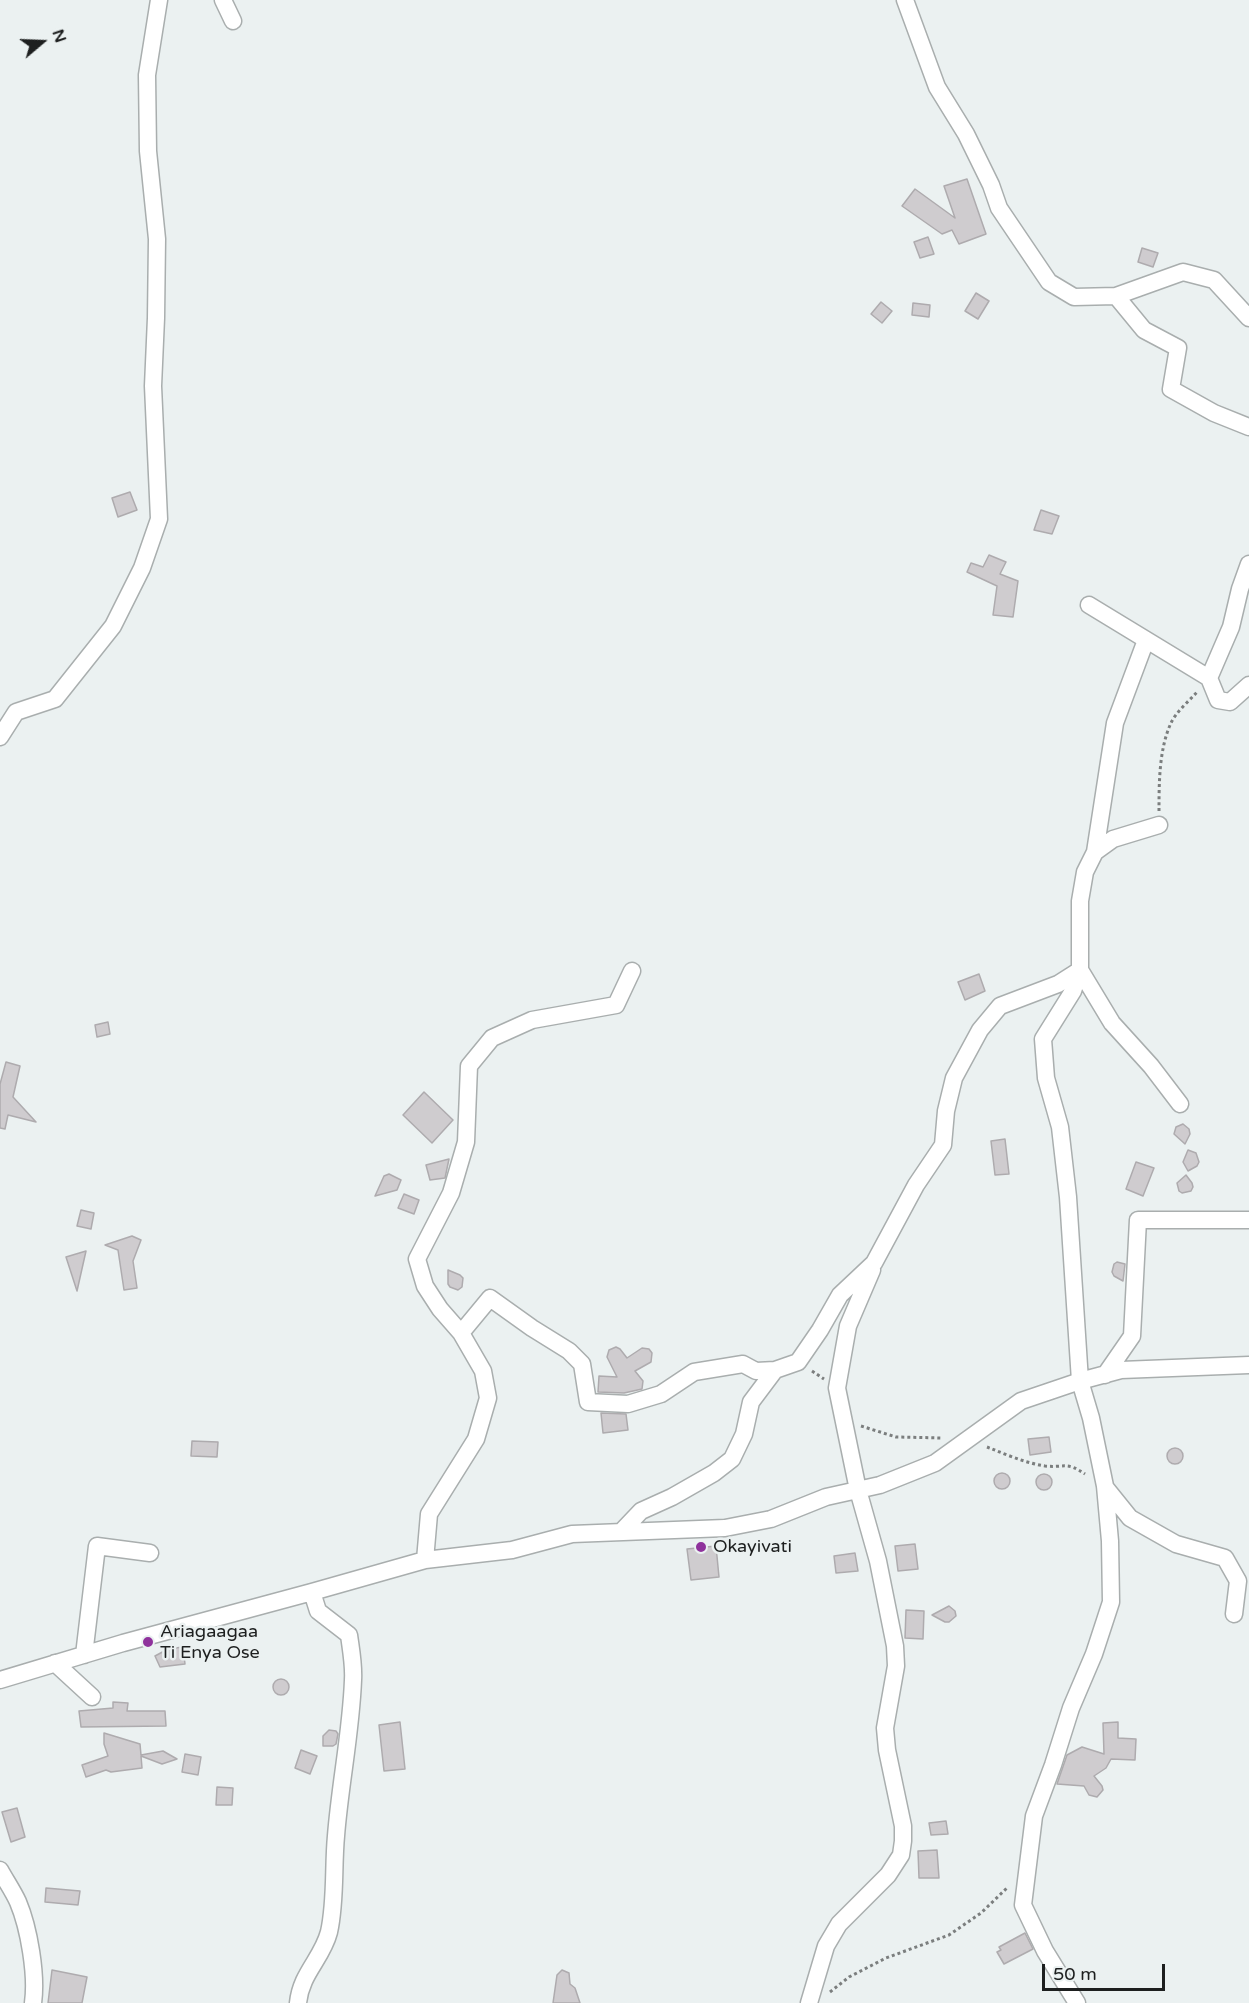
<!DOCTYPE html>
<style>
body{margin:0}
#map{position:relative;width:1249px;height:2003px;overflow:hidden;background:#ebf1f1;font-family:"Varela Round",sans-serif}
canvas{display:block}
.north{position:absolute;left:12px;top:12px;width:60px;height:60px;-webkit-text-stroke:4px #ebf1f1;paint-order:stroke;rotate:71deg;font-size:16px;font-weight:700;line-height:24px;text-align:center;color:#1d1f1f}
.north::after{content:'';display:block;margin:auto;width:21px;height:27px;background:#1d1f1f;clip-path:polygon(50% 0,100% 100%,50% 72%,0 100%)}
.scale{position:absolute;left:1042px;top:1964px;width:123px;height:27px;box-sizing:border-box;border:3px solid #1d1f1f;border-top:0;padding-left:8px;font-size:18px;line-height:21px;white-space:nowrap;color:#1d1f1f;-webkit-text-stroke:4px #ebf1f1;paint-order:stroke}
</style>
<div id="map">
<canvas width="1249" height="2003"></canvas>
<div class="north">N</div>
<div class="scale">50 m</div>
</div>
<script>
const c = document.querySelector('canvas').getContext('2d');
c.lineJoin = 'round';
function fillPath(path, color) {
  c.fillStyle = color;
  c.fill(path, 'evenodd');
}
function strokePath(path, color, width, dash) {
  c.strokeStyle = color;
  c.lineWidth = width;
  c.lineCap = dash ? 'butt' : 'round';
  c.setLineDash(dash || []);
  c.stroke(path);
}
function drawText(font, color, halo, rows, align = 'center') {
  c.font = font + ' "Varela Round",sans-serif';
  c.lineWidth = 5;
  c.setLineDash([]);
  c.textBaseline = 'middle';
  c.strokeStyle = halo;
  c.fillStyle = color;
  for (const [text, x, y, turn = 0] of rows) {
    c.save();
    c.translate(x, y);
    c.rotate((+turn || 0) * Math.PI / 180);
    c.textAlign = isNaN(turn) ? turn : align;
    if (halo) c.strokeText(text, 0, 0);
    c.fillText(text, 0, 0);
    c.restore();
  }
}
const building = new Path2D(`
 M967,179L986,234L959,244L952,230L942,234L902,206L915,189L955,218L944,186Z
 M928,237L934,254L920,258L914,242Z
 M1142,248L1158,253L1153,267L1138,262Z
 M976,293L989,301L978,319L965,311Z
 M881,302L892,311L882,323L871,314Z
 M913,303L930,305L929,317L912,315Z
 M130,492L137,510L118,517L112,498Z
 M1041,510L1059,516L1052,534L1034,530Z
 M989,555L1006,562L1000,574L1018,581L1013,617L993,615L997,586L967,572L971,563L983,567Z
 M979,974L985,991L965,1000L958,982Z
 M108,1022L110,1034L97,1037L95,1025Z
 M6,1062L20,1066L13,1097L36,1122L8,1115L5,1129L0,1128V1084Z
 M424,1092L453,1120L432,1143L403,1115Z
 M1183,1124L1189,1129L1190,1134L1185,1144L1174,1134L1176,1127Z
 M1005,1139L1009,1174L995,1175L991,1141Z
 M1188,1150L1196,1153L1199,1162L1197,1166L1188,1171L1183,1162Z
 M449,1159L445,1178L430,1180L426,1165Z
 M1136,1162L1154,1168L1143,1196L1126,1189Z
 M389,1174L401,1180L397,1190L375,1196L384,1176Z
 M1186,1175L1192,1183L1193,1187L1191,1191L1182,1193L1179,1191L1177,1183Z
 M404,1194L419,1200L414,1214L398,1208Z
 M81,1210L94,1213L91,1229L77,1226Z
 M132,1236L141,1240L133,1261L137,1288L124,1290L118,1250L105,1245Z
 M86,1251L77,1291L66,1257Z
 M1117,1262L1125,1264L1123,1281L1114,1276L1112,1272L1114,1264Z
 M448,1270L460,1275L463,1278L462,1287L458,1290L450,1287L448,1284Z
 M616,1347L620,1349L627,1358L642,1348L649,1349L652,1353L651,1362L635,1371L643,1381L642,1389L624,1393L598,1392L599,1376L617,1377L607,1357L609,1350Z
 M601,1413L626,1414L628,1430L603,1433Z
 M1049,1437L1051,1452L1030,1455L1028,1439Z
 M192,1441L218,1442L217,1457L191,1456Z
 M1167 1456a8 8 0 1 1 16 0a8 8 0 1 1-16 0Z
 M994 1481a8 8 0 1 1 16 0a8 8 0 1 1-16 0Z
 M1036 1482a8 8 0 1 1 16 0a8 8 0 1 1-16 0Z
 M915,1544L918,1569L898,1571L895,1546Z
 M716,1546L719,1577L691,1580L687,1549Z
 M855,1553L858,1571L836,1573L834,1556Z
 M949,1606L955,1611L956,1616L949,1622H945L932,1615Z
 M906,1610L924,1611L923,1639L905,1638Z
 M183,1647L185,1664L160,1667L155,1656L168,1649Z
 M273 1687a8 8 0 1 1 16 0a8 8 0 1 1-16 0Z
 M113,1702L128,1703L127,1711H165L166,1726L81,1727L79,1711L113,1708Z
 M400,1722L405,1769L384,1771L379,1725Z
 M1118,1722V1738L1136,1739L1135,1760L1111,1759L1106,1768L1094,1776L1102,1786L1103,1790L1097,1797L1089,1795L1084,1786L1057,1784L1067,1755L1082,1747L1104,1754L1103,1723Z
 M329,1730L336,1731L338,1734L336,1744L333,1746H323V1736Z
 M104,1733L140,1744L141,1755L163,1751L177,1759L162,1764L141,1756L142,1768L111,1772L106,1770L86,1777L82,1765L108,1756L104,1744Z
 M301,1750L317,1756L310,1774L295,1768Z
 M185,1754L201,1757L198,1775L182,1772Z
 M217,1787L233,1788L232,1805H216Z
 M17,1808L25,1837L11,1842L2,1812Z
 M946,1821L948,1834L931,1835L929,1823Z
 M937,1850L939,1878H919L918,1851Z
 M46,1888L80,1891L78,1905L45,1902Z
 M1025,1933L1033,1949L1004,1964L997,1952L1001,1950L999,1947Z
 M52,1970L87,1977L82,2003H48Z
 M562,1970L569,1973L570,1984L575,1988L580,2003H553L557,1975Z`);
const path = new Path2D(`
 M1159,811C1159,783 1159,749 1171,723C1176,712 1189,701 1198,691
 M812,1371L824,1379
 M861,1426L896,1437L943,1438
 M987,1447C1005,1454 1025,1463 1045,1466C1065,1468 1066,1461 1085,1474
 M830,1992L849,1977L886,1958L949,1935L981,1913L1008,1887`);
const minor = new Path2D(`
 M223,0L233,21
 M905,0L937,87L966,134L991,185L999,208L1049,282L1074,297L1116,296L1183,272L1214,280L1249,318
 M1116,296L1144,330L1178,348L1171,389L1214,413L1249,427
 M1089,605L1209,678L1218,700L1230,702L1249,685
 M1209,678L1231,627L1240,589L1249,564
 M0,737L16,712L55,699L113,626L142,568L159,519L153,386L156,318L157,239L148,151L147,75L159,0
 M1095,852L1115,723L1146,640
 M461,1333L490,1298L532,1328L569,1351L582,1364L588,1402L628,1404L661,1394L694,1372L743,1364L756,1371L775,1370
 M1105,1375L1132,1336L1138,1220H1249
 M1105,1487L1130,1518L1176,1544L1225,1558L1238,1581L1234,1614
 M621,1532L641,1511L672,1497L714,1473L732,1459L744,1434L751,1402L775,1370L798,1362L820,1330L840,1295L874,1263L916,1185L943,1145L946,1111L954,1078L980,1030L1000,1006L1058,984L1080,970L1112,1023L1151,1066L1180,1104
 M425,1560L429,1514L476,1439L488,1398L483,1371L461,1333L440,1309L425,1286L417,1259L451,1193L466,1142L469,1066L492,1038L532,1020L616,1005L632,971
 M84,1655L97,1546L150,1553
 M55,1663L92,1697
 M0,1680L123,1643L312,1592L425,1560L512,1550L572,1534L725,1528L771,1519L826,1497L880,1485L935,1463L1021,1401L1080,1381L1121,1370L1249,1365
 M0,1870C6,1881 13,1891 18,1902C29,1928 37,1975 33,2003
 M298,2003C301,1973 322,1959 329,1932C336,1901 333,1867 336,1836C340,1784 351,1733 353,1680C354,1665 351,1650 349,1635L318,1611L312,1592
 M809,2003L826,1946L839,1924L888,1875L901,1855L903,1841V1826L887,1750L885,1728L896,1666L895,1646L878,1561L858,1490L837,1388L848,1326L872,1270
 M1077,2003L1045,1951L1023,1905L1034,1816L1053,1765L1071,1708L1094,1654L1111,1602L1110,1541L1105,1486L1091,1418L1080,1381L1068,1197L1060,1127L1046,1078L1043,1039L1073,991L1080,970V901L1085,872L1095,852L1113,839L1159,825`);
const markers = [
 [701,1547,6,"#8f329c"],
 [148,1642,6,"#8f329c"]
];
const poiNames = [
 ["Okayivati",713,1547],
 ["Ariagaagaa",160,1632],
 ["Ti Enya Ose",160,1653]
];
fillPath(building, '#cfcccf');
strokePath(building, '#aeabae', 1.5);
strokePath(minor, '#a9aeae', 19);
strokePath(path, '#7b7e7e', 3, [3, 3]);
strokePath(minor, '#fff', 16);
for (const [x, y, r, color] of markers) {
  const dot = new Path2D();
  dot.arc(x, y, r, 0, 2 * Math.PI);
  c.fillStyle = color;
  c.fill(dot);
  strokePath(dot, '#ebf1f1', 2);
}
drawText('18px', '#1d1f1f', '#ebf1f1', poiNames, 'left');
</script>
